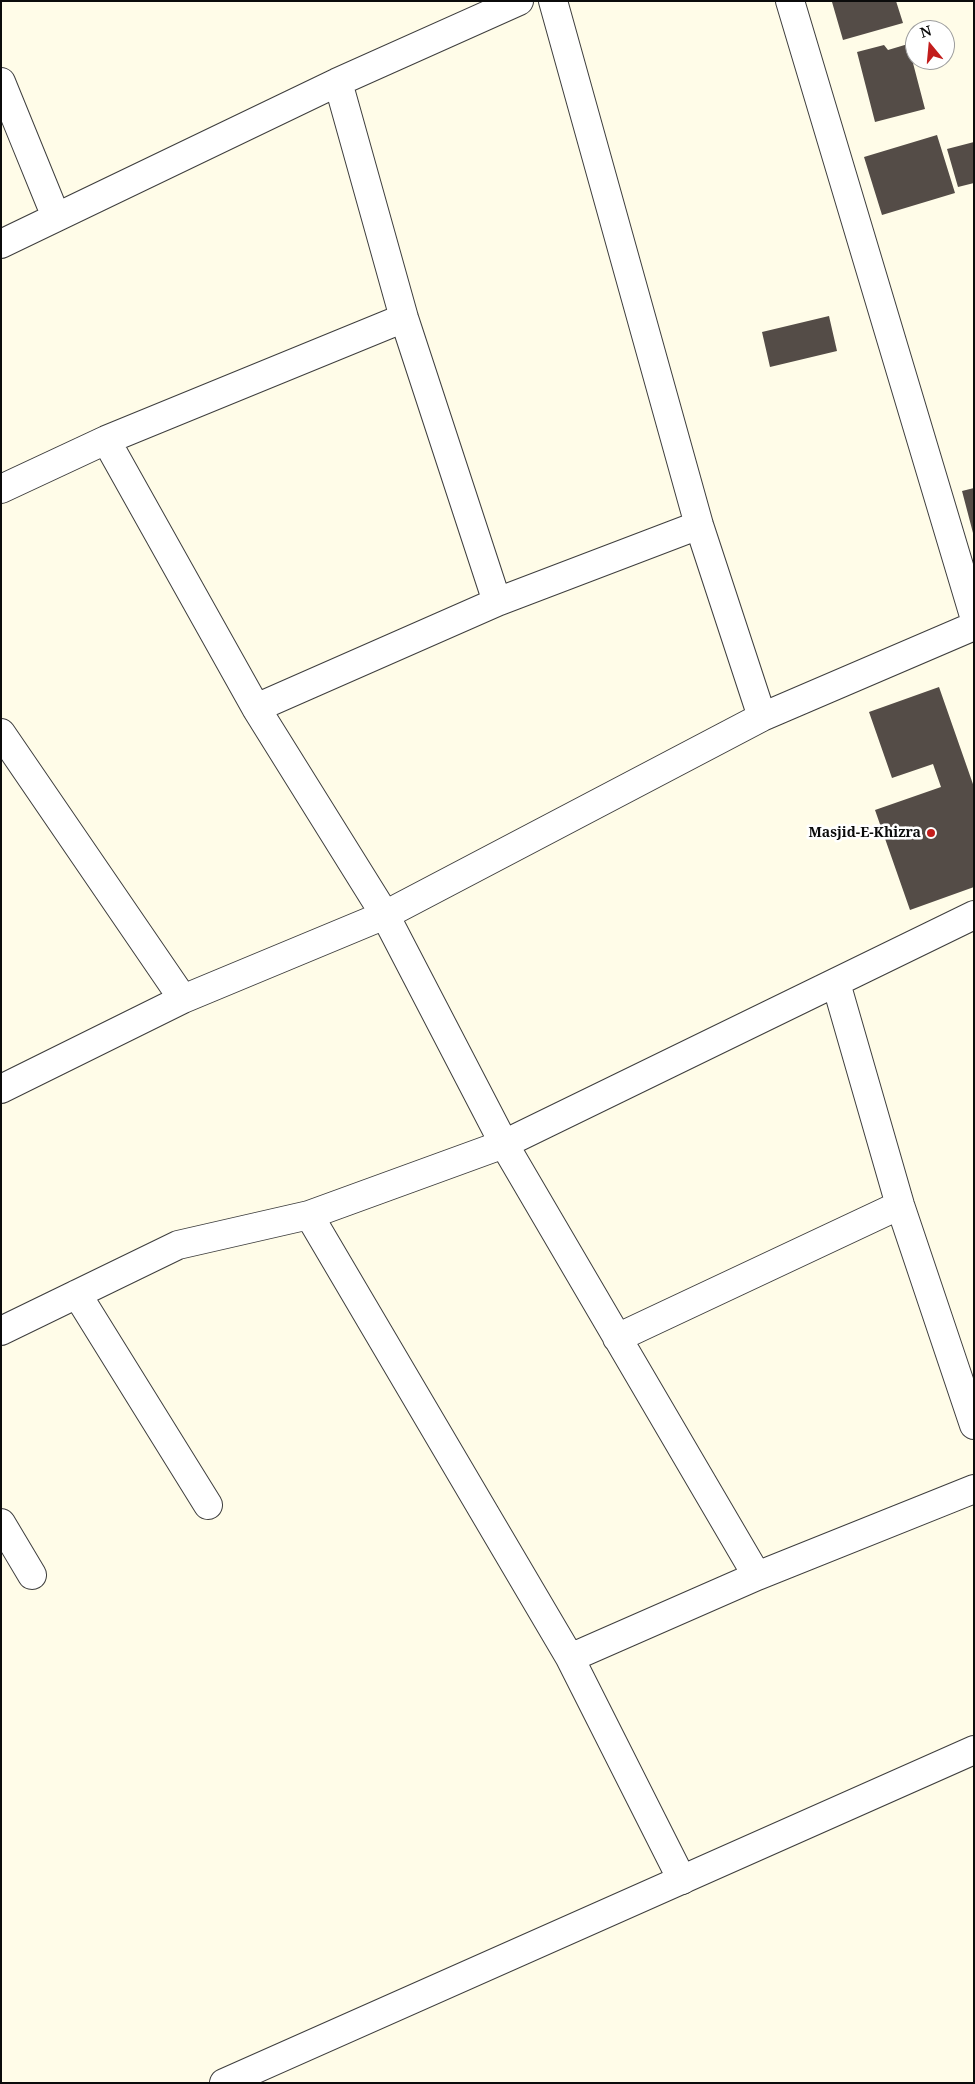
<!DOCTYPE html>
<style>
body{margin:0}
#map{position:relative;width:975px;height:2084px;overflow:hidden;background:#fffce8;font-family:"Noto Serif",serif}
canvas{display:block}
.frame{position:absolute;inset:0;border:2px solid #0b0b0b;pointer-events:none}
.north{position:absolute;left:905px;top:20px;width:50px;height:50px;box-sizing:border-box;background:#fff;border:1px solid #9d9d9d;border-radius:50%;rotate:343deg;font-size:14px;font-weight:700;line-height:20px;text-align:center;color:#0b0b0b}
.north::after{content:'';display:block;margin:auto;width:18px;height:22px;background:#c21d1c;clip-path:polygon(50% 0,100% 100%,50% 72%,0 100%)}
</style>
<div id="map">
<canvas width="975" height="2084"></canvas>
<div class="frame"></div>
<div class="north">N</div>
</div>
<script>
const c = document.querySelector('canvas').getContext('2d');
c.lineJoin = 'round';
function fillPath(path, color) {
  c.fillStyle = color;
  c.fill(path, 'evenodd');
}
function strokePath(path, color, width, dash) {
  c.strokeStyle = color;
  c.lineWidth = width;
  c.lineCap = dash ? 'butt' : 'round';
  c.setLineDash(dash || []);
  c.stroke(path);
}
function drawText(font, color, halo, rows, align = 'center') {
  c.font = font + ' "Noto Serif",serif';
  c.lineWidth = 5;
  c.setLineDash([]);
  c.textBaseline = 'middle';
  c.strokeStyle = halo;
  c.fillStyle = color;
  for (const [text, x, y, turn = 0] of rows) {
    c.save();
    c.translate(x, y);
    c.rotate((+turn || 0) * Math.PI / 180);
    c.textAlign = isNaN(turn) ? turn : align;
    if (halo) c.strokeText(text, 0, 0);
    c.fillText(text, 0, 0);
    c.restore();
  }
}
const building = new Path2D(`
 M836,1H896L903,23L843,40L832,2Z
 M908,44L925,109L875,122L857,52L884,45L888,50Z
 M937,135L955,193L882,215L864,157Z
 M974,142V183L958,187L947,149Z
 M829,316L837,351L770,367L762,332Z
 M974,488V532L973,533L962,491Z
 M939,687L974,787V887L910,910L875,810L941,787L933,764L892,778L869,712Z`);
const minor = new Path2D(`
 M553,1L699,525L762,717
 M790,1L974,616
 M1,82L56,217
 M338,82L404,318L497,602
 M1,244L338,82L519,1
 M106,440L256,708L385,915L504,1144L757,1576
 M1,489L106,440L404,318
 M256,708L497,602L699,525
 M1,733L183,999
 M836,983L900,1205L974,1425
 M1,1089L183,999L385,915L762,717L974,626
 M309,1215L570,1658L682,1880
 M77,1294L208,1505
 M1,1331L178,1245L309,1215L504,1144L974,915
 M617,1338L900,1205
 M1,1523L32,1575
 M570,1658L757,1576L974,1489`);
const tertiary = new Path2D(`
 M224,2083L974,1750`);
const markers = [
 [931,833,5,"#c21d1c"]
];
const poiNames = [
 ["Masjid-E-Khizra",921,833]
];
fillPath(building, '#544c47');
strokePath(minor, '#3e3e3e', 30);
strokePath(tertiary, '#3e3e3e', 30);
strokePath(minor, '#fff', 28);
strokePath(tertiary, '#fff', 28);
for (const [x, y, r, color] of markers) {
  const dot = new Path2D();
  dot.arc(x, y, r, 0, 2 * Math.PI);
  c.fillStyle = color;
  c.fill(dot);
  strokePath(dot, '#fff', 2);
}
drawText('bold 14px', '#0b0b0b', '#fff', poiNames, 'right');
</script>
